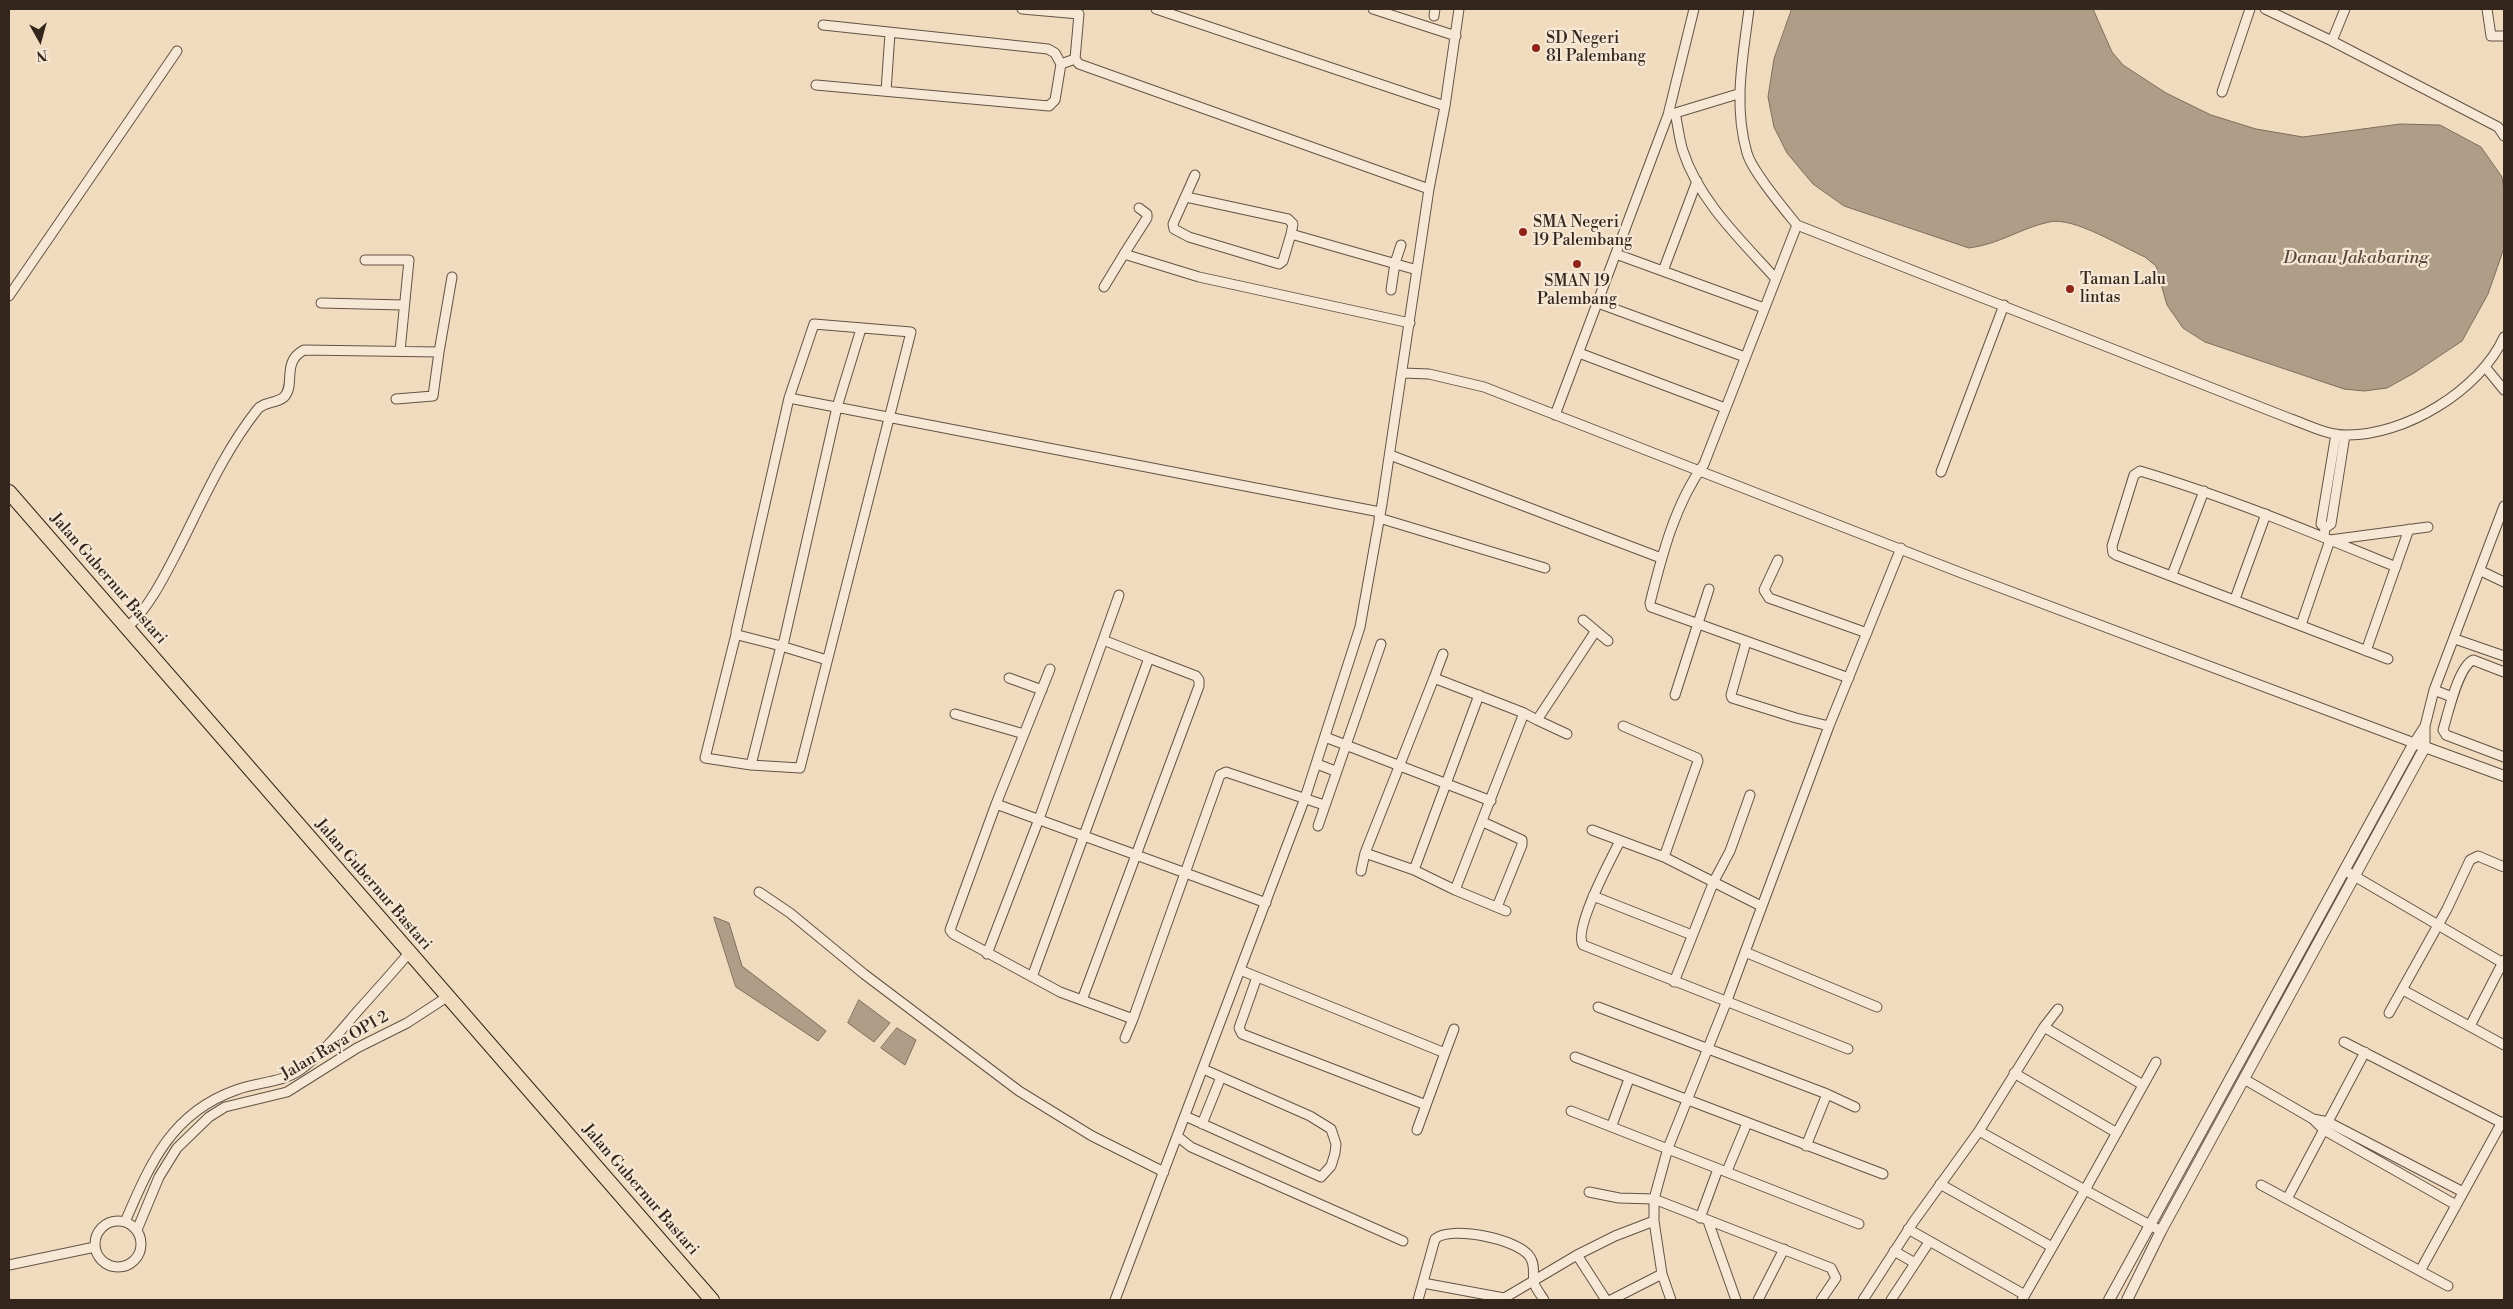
<!DOCTYPE html>
<style>
body{margin:0}
#map{position:relative;width:2513px;height:1309px;overflow:hidden;background:#f1dbbe;font-family:"Libre Bodoni",serif}
canvas{display:block}
.frame{position:absolute;inset:0;border:10px solid #32261d;pointer-events:none}
.north{position:absolute;left:15px;top:15px;width:50px;height:50px;-webkit-text-stroke:4px #f6e8d5;paint-order:stroke;rotate:173deg;font-size:14px;font-weight:700;line-height:20px;text-align:center;color:#32261d}
.north::after{content:'';display:block;margin:auto;width:18px;height:22px;background:#32261d;clip-path:polygon(50% 0,100% 100%,50% 72%,0 100%)}
</style>
<div id="map">
<canvas width="2513" height="1309"></canvas>
<div class="frame"></div>
<div class="north">N</div>
</div>
<script>
const c = document.querySelector('canvas').getContext('2d');
c.lineJoin = 'round';
function fillPath(path, color) {
  c.fillStyle = color;
  c.fill(path, 'evenodd');
}
function strokePath(path, color, width, dash) {
  c.strokeStyle = color;
  c.lineWidth = width;
  c.lineCap = dash ? 'butt' : 'round';
  c.setLineDash(dash || []);
  c.stroke(path);
}
function drawText(font, color, halo, rows, align = 'center') {
  c.font = font + ' "Libre Bodoni",serif';
  c.lineWidth = 4.5;
  c.setLineDash([]);
  c.textBaseline = 'middle';
  c.strokeStyle = halo;
  c.fillStyle = color;
  for (const [text, x, y, turn = 0] of rows) {
    c.save();
    c.translate(x, y);
    c.rotate((+turn || 0) * Math.PI / 180);
    c.textAlign = isNaN(turn) ? turn : align;
    if (halo) c.strokeText(text, 0, 0);
    c.fillText(text, 0, 0);
    c.restore();
  }
}
const water = new Path2D(`
 M1792,9H2093L2112,52L2123,65L2166,93L2211,115L2256,129L2303,137L2400,124L2440,125L2481,147L2502,177L2504,190V248L2488,294L2462,341L2414,373L2387,388L2364,391L2344,389L2205,342L2183,328L2167,305L2156,266L2145,257C2122,247 2073,216 2049,222C2021,228 2000,244 1969,248L1844,206L1813,184L1787,153L1774,127L1768,97L1774,59Z
 M714,917L729,923L742,966L826,1031L818,1041L736,987Z
 M859,1000L890,1023L874,1042L848,1023Z
 M897,1028L916,1040L905,1065L881,1048Z`);
const minor = new Path2D(`
 M1022,9L1079,14L1075,59L1079,64L1429,189
 M1156,9L1445,106
 M1373,9L1456,36
 M1749,9C1743,57 1733,105 1747,153C1752,171 1784,209 1797,225L2291,419C2308,425 2327,435 2346,435C2405,436 2480,390 2504,337
 M2265,9L2332,41L2498,127L2504,136
 M2487,9L2491,36H2504
 M1434,16L1435,9
 M823,25L1048,49L1055,53L1061,64L1075,59
 M2332,41L2345,9
 M816,85L1049,106L1055,100L1061,64
 M886,91L890,33
 M2222,92L2250,9
 M1675,113C1678,125 1679,139 1683,151C1699,201 1742,241 1776,279
 M1672,114L1738,94
 M1195,175L1173,224L1174,229L1189,237L1279,264L1283,261L1291,234L1417,270
 M1186,197L1288,219L1293,224L1291,234
 M1139,208L1147,214V218L1124,254L1199,277L1410,323
 M1797,225L1704,464C1675,504 1662,555 1650,603L1651,607L1654,608L1849,678
 M1616,254L1764,308
 M365,260H409L400,351
 M1663,271L1697,181
 M1104,287L1124,254
 M1391,290L1395,263L1401,245
 M9,296L177,51
 M321,303L404,305
 M1598,303L1745,357
 M439,352L452,277
 M1579,353L1725,408
 M2486,368L2504,390
 M1403,373L1429,374L1484,387L1964,574L2414,743L2425,726
 M789,398L1380,512
 M1555,415L1668,115L1694,9
 M1390,455L1661,558
 M1941,472L2004,305
 M1379,518L1545,568
 M2325,528L2321,524L2336,434
 M2324,537L2325,528L2331,524L2345,435
 M1778,560L1764,590L1769,598L1867,633
 M2481,571L2504,582
 M2172,575L2204,491
 M2235,599L2266,514
 M1583,620L1608,641
 M2301,625L2330,540L2428,527
 M128,627C149,607 163,579 176,554C201,505 223,453 257,410C264,401 276,404 284,397C296,385 281,362 304,350L439,352L433,396L396,399
 M736,634L705,758L751,765
 M2455,639L2504,656
 M1103,640L1119,595
 M1746,642L1731,695L1732,698L1796,718L1829,726
 M2366,651L2409,529
 M2388,659L2116,555L2113,553L2112,546L2134,475L2140,471C2227,497 2311,532 2396,567
 M827,660L781,646L751,765L800,768L911,332L814,324L789,398L736,632L738,635L781,646L784,641L837,407L861,329
 M2504,672L2473,660C2458,667 2448,714 2443,730L2446,735L2504,757
 M1009,678L1042,690
 M1434,678L1443,654
 M2434,690L2452,697
 M1675,695L1709,589
 M1524,713L1537,720L1595,632
 M955,714L1024,734
 M1537,720L1567,734
 M1623,726L1697,758L1698,761L1664,857
 M1325,737L1491,801
 M2425,747V726L2434,690L2504,506
 M1317,764L1335,771
 M996,804L1050,669
 M1483,822L1522,840V845L1497,907
 M1318,826L1381,644
 M1592,830L1664,857L1761,906
 M1620,841C1611,859 1573,929 1583,945L1848,1049
 M1365,853L1414,870
 M2344,870L2503,963
 M1361,871L1365,853L1434,678L1524,713L1455,890L1506,911
 M1455,890L1414,870L1479,695
 M759,892L790,913L864,974L1019,1091L1092,1136L1164,1172
 M1593,896L1692,935
 M1266,903C1176,869 1086,837 996,804L950,930L953,934L1060,992L1133,1019L1220,775L1226,772L1324,805
 M1745,952L1877,1007
 M987,954L1039,819L1103,640L1149,658
 M1240,970L1445,1053L1417,1130
 M1032,977L1149,658L1196,676L1199,680V686L1082,1000
 M1257,977L1239,1028L1242,1034L1426,1105
 M1674,982L1714,881L1730,851L1750,795
 M2403,990L2504,1045
 M1598,1007L1827,1094L1855,1107
 M2389,1013L2447,909L2470,860L2478,856L2504,867
 M2470,1026L2504,960
 M2044,1027L2058,1009
 M1125,1038L1133,1019
 M2344,1042L2504,1124
 M1445,1053L1454,1029
 M1575,1057L1883,1174
 M2014,1073L2117,1133
 M2244,1079L2313,1119L2324,1130L2456,1205
 M1571,1111L1859,1224
 M1185,1116L1321,1177L1331,1166L1335,1153L1336,1144L1331,1129L1310,1116L1203,1069
 M2313,1119L2328,1122L2463,1192
 M1202,1124L1221,1077
 M1612,1125L1629,1079
 M1979,1131L2044,1027L2143,1085
 M1177,1136L1191,1147L1403,1241
 M1806,1146L1827,1094
 M1727,1171L1747,1123
 M1940,1184L2052,1247
 M2261,1185L2448,1286
 M1589,1192L1619,1198L1654,1199L1831,1268L1836,1278L1821,1300
 M2287,1199L2365,1052
 M1700,1218L1718,1169
 M1708,1221L1736,1300
 M95 1244a23 23 0 1 1 46 0a23 23 0 1 1-46 0Z
 M125,1222C150,1164 171,1113 236,1090C257,1082 281,1083 300,1070C322,1054 339,1033 356,1013C374,993 392,973 409,953
 M1908,1229L2025,1295
 M137,1230L159,1177L177,1148L209,1117L225,1107L287,1092L357,1048L407,1023L447,997
 M1894,1251L1915,1263
 M9,1265L95,1247
 M2420,1271L2502,1122
 M1423,1283L1504,1298
 M1115,1300L1305,798L1360,627L1382,504L1429,189L1445,106L1459,9
 M1418,1300L1435,1239C1450,1225 1519,1239 1530,1257C1536,1266 1532,1274 1534,1283C1536,1289 1541,1295 1544,1300
 M1501,1300L1577,1255
 M1606,1300L1577,1255L1615,1236L1654,1221
 M1611,1300L1662,1274
 M1671,1300L1662,1274L1654,1221V1199L1668,1148L1726,1003L1829,726L1901,548
 M1758,1300L1784,1249
 M1863,1300L1914,1221L1979,1131L2085,1190L2156,1062
 M1891,1300L1929,1242
 M2022,1300L2085,1190L2161,1231`);
const tertiary = new Path2D(`
 M2109,1300L2414,743L2504,776
 M2127,1300L2161,1231L2425,747`);
const trunk = new Path2D(`
 M9,492L712,1300`);
const markers = [
 [1536,48,5,"#8f2418"],
 [1523,232,5,"#8f2418"],
 [1577,264,5,"#8f2418"],
 [2070,289,5,"#8f2418"]
];
const poiNames = [
 ["SD Negeri",1546,39],
 ["81 Palembang",1546,57],
 ["SMA Negeri",1533,223],
 ["19 Palembang",1533,241],
 ["Taman Lalu",2080,280],
 ["lintas",2080,298],
 ["SMAN 19",1577,282,"center"],
 ["Palembang",1577,300,"center"]
];
const streetNames = [
 ["Jalan Gubernur Bastari",108,579,49],
 ["Jalan Gubernur Bastari",373,885,49],
 ["Jalan Raya OPI 2",335,1046,-30],
 ["Jalan Gubernur Bastari",640,1190,49]
];
const waterNames = [
 ["Danau Jakabaring",2356,259]
];
fillPath(water, '#b09d87');
strokePath(water, '#7e6d5d', 1);
strokePath(minor, '#625345', 11);
strokePath(tertiary, '#625345', 12);
strokePath(trunk, '#32261d', 16);
strokePath(minor, '#f6e8d5', 9);
strokePath(tertiary, '#f6e8d5', 10);
strokePath(trunk, '#f1dbbe', 14);
for (const [x, y, r, color] of markers) {
  const dot = new Path2D();
  dot.arc(x, y, r, 0, 2 * Math.PI);
  c.fillStyle = color;
  c.fill(dot);
  strokePath(dot, '#f6e8d5', 2);
}
drawText('16px', '#32261d', '#f6e8d5', poiNames, 'left');
drawText('16px', '#32261d', '#f6e8d5', streetNames);
drawText('italic 18px', '#584a3d', '#f6e8d5', waterNames);
</script>
